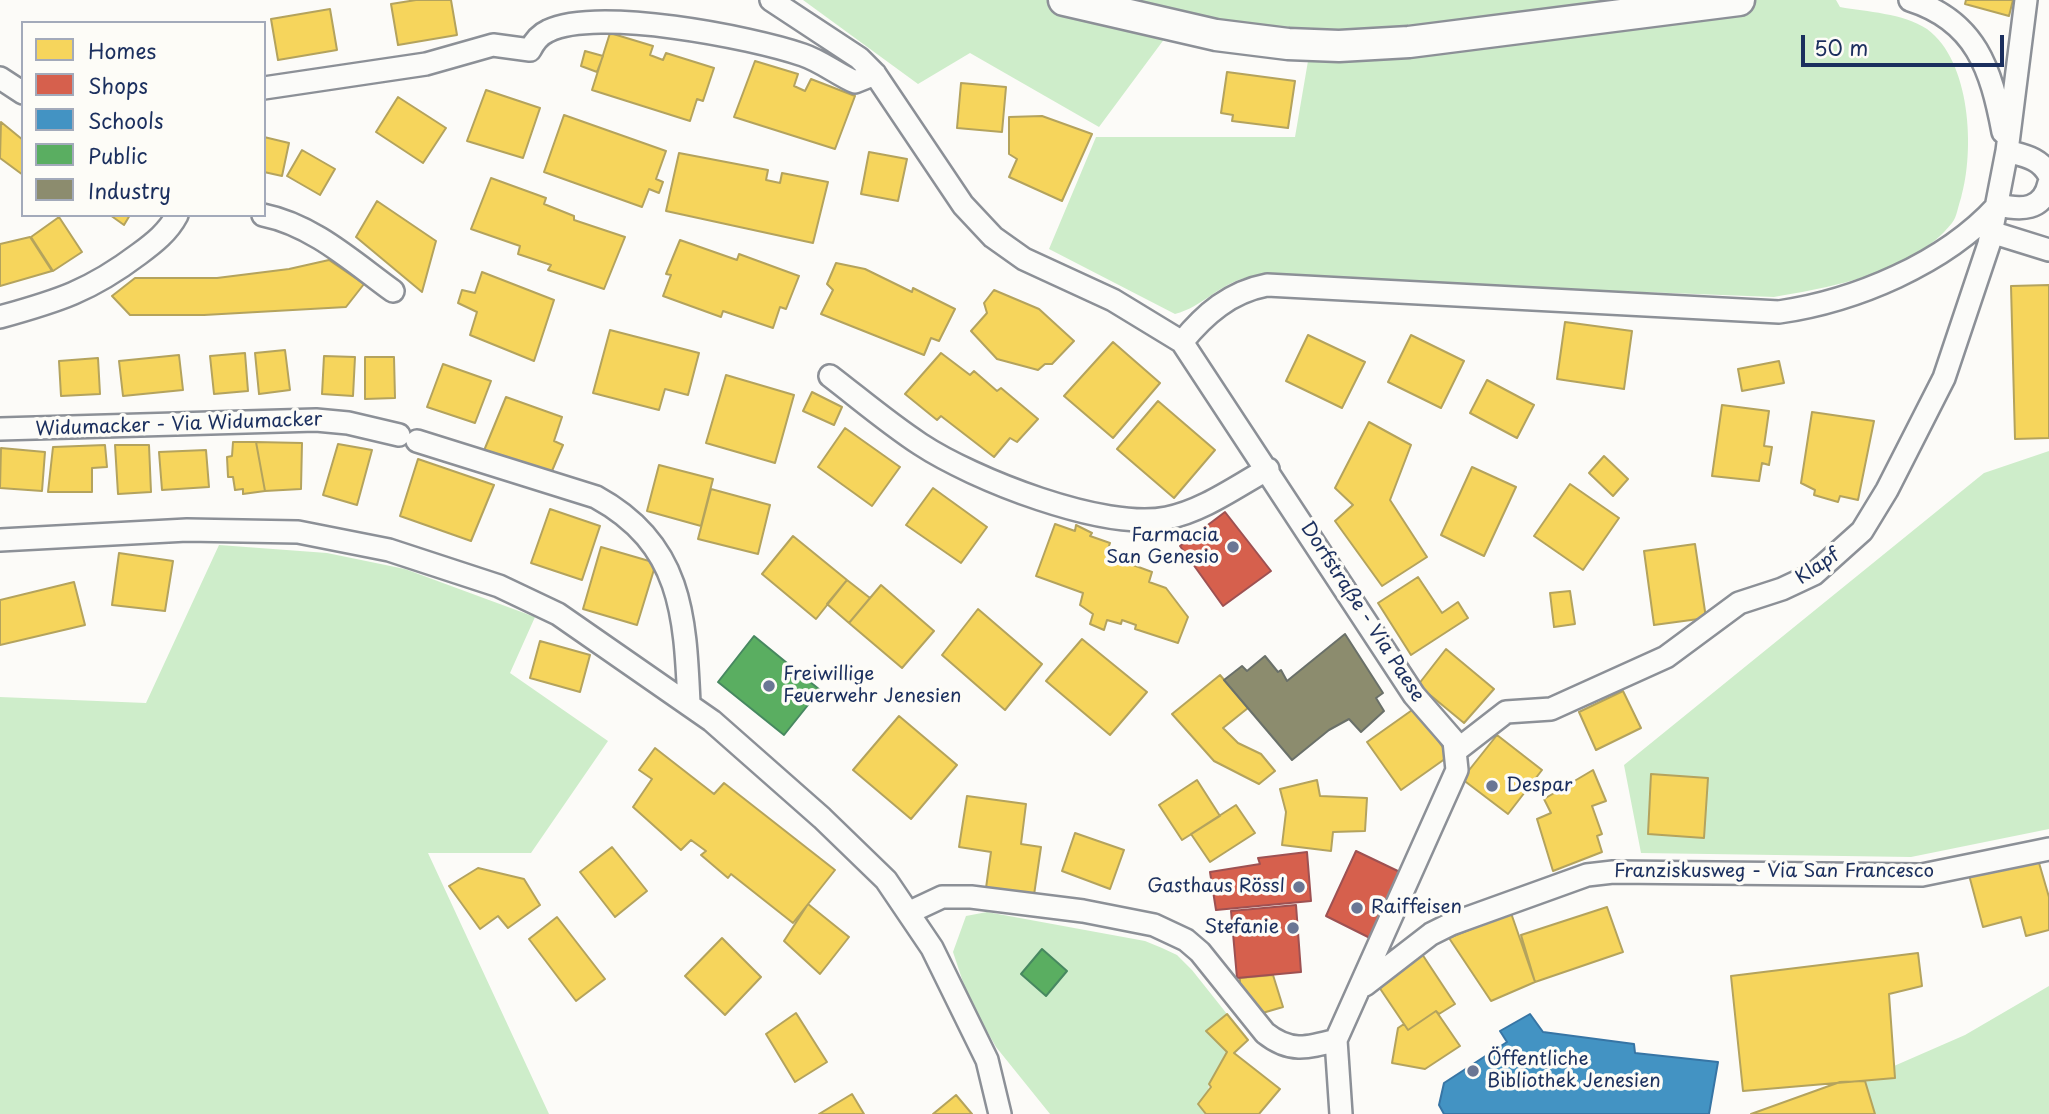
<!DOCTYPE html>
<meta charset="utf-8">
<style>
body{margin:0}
#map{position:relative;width:2049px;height:1114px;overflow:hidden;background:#fcfbf8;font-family:"Playpen Sans",sans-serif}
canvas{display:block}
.legend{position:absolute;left:21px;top:21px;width:245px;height:196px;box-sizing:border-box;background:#fdfcf7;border:2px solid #a3aaba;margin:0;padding:9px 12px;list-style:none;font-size:21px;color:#1b2f5e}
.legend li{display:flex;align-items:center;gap:14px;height:35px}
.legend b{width:35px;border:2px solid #a3aaba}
.scale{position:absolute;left:1801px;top:35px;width:203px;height:32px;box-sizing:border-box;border:4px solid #1b2f5e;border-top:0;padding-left:9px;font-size:21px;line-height:24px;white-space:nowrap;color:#1b2f5e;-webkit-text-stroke:5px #fdfcf7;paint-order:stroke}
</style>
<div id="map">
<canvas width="2049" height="1114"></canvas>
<ul class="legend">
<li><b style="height:19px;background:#f6d55c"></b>Homes</li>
<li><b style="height:19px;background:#d6604d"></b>Shops</li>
<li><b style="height:19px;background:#4393c3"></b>Schools</li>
<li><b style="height:19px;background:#5aae61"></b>Public</li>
<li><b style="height:19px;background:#8c8c6e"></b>Industry</li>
</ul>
<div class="scale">50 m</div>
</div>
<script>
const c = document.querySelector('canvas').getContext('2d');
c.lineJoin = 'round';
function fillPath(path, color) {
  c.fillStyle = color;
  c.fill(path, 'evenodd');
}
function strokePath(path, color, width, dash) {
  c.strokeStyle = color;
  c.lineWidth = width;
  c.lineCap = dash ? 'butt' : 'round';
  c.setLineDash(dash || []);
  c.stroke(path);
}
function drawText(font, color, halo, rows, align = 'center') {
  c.font = font + ' "Playpen Sans",sans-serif';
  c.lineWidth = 7;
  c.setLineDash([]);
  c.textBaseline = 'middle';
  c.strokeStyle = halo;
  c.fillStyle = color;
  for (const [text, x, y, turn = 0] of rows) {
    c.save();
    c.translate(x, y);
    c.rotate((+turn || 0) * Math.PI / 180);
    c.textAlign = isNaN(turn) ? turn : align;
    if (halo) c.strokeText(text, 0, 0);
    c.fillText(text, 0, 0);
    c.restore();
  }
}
const green = new Path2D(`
 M803,0H1836L1840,7C1867,12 1903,13 1927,29C1971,61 1975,151 1961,198C1958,206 1957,217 1952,223C1912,273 1832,287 1774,297L1249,277C1221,282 1203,307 1175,314L1049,249L1096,137H1295L1308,61L1165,38L1099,127L970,53L918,84Z
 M2049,451V829L1911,857L1641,853L1624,765L1984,473Z
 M219,545L327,553L405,569L535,617L510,673L608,741L531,853H428L549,1114H0V697L146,703Z
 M987,912L1145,941L1162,948L1177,955L1192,970L1227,1014L1206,1031L1227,1052L1209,1084L1206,1114H1050L996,1047L969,1000L953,952L966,916Z
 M2049,986V1114H1875L1865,1081L1895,1078L1894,1066L1965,1035Z`);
const homes = new Path2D(`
 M416,0H451L457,35L398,45L391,4Z
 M1966,0H2013L2009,16L1965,4Z
 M330,9L337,50L278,60L271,19Z
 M610,33L653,46L650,55L663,60L666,53L714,68L703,101L697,99L690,121L592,90Z
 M585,51L603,56L597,72L581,66Z
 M755,61L798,74L794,86L805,91L811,79L855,96L835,149L734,117Z
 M1227,72L1295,81L1288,128L1232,121L1233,115L1221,113Z
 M961,83L1006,87L1002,132L957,128Z
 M486,90L540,108L523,158L467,141Z
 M398,97L446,128L423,163L376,132Z
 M564,115L666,151L656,179L663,182L659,193L649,189L642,207L544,172Z
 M1042,116L1092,134L1062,201L1009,177L1017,159L1009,154V117Z
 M1,122L23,140V175L0,158Z
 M264,137L289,143L282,176L264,172Z
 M302,150L335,169L320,195L287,176Z
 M869,152L907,159L898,201L861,194Z
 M679,153L768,170L766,180L780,183L782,173L828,182L813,243L666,211Z
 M491,178L546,198L544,204L574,216V220L625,237L604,289L548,270L551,265L518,254L520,246L471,229Z
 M377,201L436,241L422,292L356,237Z
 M110,215H130L124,225Z
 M59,217L82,252L53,271L31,237Z
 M30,237L52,271L0,286V244Z
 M680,240L737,260L739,254L799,276L786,309L780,307L773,328L723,311L721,317L663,296L671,275L666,274Z
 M329,260L364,284L346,307L204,315H130L112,296L135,278H217L289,269Z
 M836,263L865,269L912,292L913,288L955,309L939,341L931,338L924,355L821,314L833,290L827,284Z
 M482,272L554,300L534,361L470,335L477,312L458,303L462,290L475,293Z
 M2049,285V438L2015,439L2011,286Z
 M994,290L1039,309L1074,341L1052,364H1045L1038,370L997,359L971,331L987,313L984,303Z
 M1565,322L1632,331L1624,389L1557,379Z
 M610,330L699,353L688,395L665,389L659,410L593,393Z
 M1308,335L1365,362L1342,408L1286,381Z
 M1411,335L1464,361L1441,408L1388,382Z
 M1113,342L1160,383L1113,438L1064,396Z
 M285,350L290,390L259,394L255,353Z
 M245,353L248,391L214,394L210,356Z
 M941,353L970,375L974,371L997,391L1001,388L1038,419L1017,442L1010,438L994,457L941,416L937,420L905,394Z
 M179,355L183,390L123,396L119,361Z
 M324,356L355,357L353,396L322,394Z
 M365,357H394L395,398L365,399Z
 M98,358L100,394L61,396L59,361Z
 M1779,361L1784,383L1742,391L1738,369Z
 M443,364L491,381L475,423L427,407Z
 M726,375L794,395L775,463L706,443Z
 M1487,380L1534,405L1517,438L1470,413Z
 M812,392L842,407L834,425L803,411Z
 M506,397L562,417L554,441L563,445L549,478L483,453Z
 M1158,401L1215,450L1174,498L1117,449Z
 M1722,405L1769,411L1764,446L1772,447L1769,465L1762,463L1759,481L1712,476Z
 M1812,412L1874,421L1858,500L1840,496L1838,502L1814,495L1815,490L1801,483Z
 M1369,422L1411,445L1390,500L1427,557L1382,586L1335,521L1353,505L1335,488Z
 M845,428L900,467L872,506L818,467Z
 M233,442H256L265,491L243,494V489L235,490L233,477H228L227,457L232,456Z
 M256,442L302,443L301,489L265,491Z
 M338,444L372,450L357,505L323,495Z
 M105,445L107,467L92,468V492H48L53,447Z
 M115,445H149L151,492L118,494Z
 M1,448L45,452L42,491L0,488Z
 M206,450L209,487L162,490L159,452Z
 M1604,456L1628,479L1613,496L1589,473Z
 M418,459L494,485L471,541L400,516Z
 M659,465L713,479L701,526L647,511Z
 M1472,467L1516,487L1484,556L1441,535Z
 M1570,484L1619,518L1583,570L1534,536Z
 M933,488L987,527L961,563L906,525Z
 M711,489L770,505L758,554L698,539Z
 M550,509L600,526L582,580L531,563Z
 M1055,524L1075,531L1076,525L1092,533L1090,536L1110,543L1106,555L1152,572L1149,582L1166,588L1188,617L1178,643L1135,629L1136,625L1122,620L1121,624L1107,620L1104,630L1090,624L1093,614L1080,605L1083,593L1036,576Z
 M793,536L847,580L816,619L762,574Z
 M1695,544L1706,618L1654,625L1644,551Z
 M601,547L656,563L637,625L583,609Z
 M119,553L173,561L165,611L112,605Z
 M1418,577L1442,613L1458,602L1468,618L1411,655L1378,603Z
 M847,580L870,598L849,623L827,604Z
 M74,582L85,625L0,645V600Z
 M881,585L934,631L902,668L849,623Z
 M1570,591L1575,624L1554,627L1550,593Z
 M978,609L1042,664L1005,710L942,655Z
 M1082,639L1147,692L1110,735L1046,681Z
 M540,641L590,655L580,692L530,678Z
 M1446,649L1494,689L1464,723L1418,685Z
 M1220,675L1248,708L1223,728L1238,743L1261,754L1275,771L1259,784L1214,761L1172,714Z
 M1623,691L1641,728L1596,750L1579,712Z
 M1415,708L1449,756L1401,790L1367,742Z
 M899,716L957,765L911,819L853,770Z
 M1497,735L1542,770L1508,814L1462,779Z
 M655,748L714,794L724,783L835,870L793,923L731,874L728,878L701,855L706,851L691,840L681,850L633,807L652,779L639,770Z
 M1593,770L1606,801L1592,806L1602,834L1597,836L1602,852L1553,871L1537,819L1551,813L1544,799Z
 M1651,774L1708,778L1704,838L1648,834Z
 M1197,780L1220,816L1182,840L1159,805Z
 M1317,780L1320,796L1367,798L1365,831L1333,832L1331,851L1282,845L1286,812L1280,789Z
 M967,796L1026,804L1021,844L1041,847L1034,895L986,888L991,852L959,847Z
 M1236,805L1255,833L1210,862L1191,834Z
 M1075,833L1124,850L1110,889L1062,871Z
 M612,847L647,891L615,917L580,872Z
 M2037,856L2049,897V930L2026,936L2021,917L1983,927L1969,875Z
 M478,868L524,879L540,905L508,928L498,916L480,929L449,886Z
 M808,904L849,937L820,974L784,941Z
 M1607,907L1623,952L1535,982L1521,935Z
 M1511,913L1535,982L1491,1001L1449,938Z
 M557,917L605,979L576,1001L529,939Z
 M722,938L761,977L725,1015L685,976Z
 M1918,953L1922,986L1889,994L1895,1078L1743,1091L1731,976Z
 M1422,954L1455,1004L1439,1014L1436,1011L1408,1030L1377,984Z
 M1273,975L1283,1007L1259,1014L1240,993V978Z
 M1436,1011L1460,1046L1425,1069L1392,1063L1398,1028L1404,1024L1408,1030Z
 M796,1013L827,1062L795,1082L766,1034Z
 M1227,1014L1248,1040L1234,1053L1280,1089L1259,1114H1206L1198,1104L1211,1087L1209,1084L1227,1052L1206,1031Z
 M1865,1081L1875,1114H1751L1840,1082Z
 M852,1094L864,1114H819Z
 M956,1095L972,1114H933Z`);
const shops = new Path2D(`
 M1225,512L1271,571L1223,606L1180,546Z
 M1356,851L1402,873L1370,938L1326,916Z
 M1307,852L1311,901L1216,910L1210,872L1260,864L1258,858Z
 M1296,905L1301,972L1237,978L1231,911Z`);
const schools = new Path2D(`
 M1530,1014L1543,1032L1634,1044L1635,1053L1718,1062L1709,1114H1444L1439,1105L1444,1083L1507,1042L1500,1031Z`);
const public = new Path2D(`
 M754,636L820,690L784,735L718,682Z
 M1042,949L1067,971L1046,996L1021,974Z`);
const industry = new Path2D(`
 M1345,634L1383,693L1376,698L1384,711L1361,732L1349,719L1329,730L1292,760L1224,680L1242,666L1247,671L1265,656L1278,672L1281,670L1287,681Z`);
const minor = new Path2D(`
 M771,0L859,58L875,74L963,205L993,237L1024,259L1113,300L1182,342L1414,695L1454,741L1457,770L1336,1040L1341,1114
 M1910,0C1976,21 1991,69 2003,132
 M0,78L23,93
 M264,88L426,64L493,45L530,50C534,42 539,35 548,31C597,7 750,37 803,55C821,61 837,74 855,82L875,74
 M2007,151C2025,156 2040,158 2049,175
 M1998,205C2021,210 2043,211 2049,183
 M263,215C313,225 353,262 393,291
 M1991,232L2049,250
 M0,317C58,301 90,291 139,254C154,243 168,232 177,215
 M1182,342C1205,314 1230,292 1267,285L1779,312C1855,301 1944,264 1997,206
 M830,376C860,399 888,423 920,444C973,479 1104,531 1167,518C1203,511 1237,486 1268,469
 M0,429L316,420L348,423L399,435
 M417,441L596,497C682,544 685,615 689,703
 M0,540L187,530L298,532L389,550L499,586L558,614L712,721L822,818L886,880L932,948L987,1060L1000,1114
 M1457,750L1506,712L1551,709L1666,657L1739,603L1782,589L1814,574L1862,531L1887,490L1944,378L1989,244L2007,151L2026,0
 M910,912L942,897H971L1083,911L1154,925L1186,940L1200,952L1265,1033C1290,1053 1307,1048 1336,1040
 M1365,985L1431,934L1451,924L1587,875L1613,872L1922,875L2049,849`);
const secondary = new Path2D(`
 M1064,0L1216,35L1288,44L1339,46L1409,42L1739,0`);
const markers = [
 [1233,547,7,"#6a7694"],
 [769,686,7,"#6a7694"],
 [1492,786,7,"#6a7694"],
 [1299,887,7,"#6a7694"],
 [1357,908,7,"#6a7694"],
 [1293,928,7,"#6a7694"],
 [1473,1071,7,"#6a7694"]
];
const streetNames = [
 ["Widumacker - Via Widumacker",179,425,-2],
 ["Klapf",1818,567,-34],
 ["Dorfstraße - Via Paese",1362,612,57],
 ["Franziskusweg - Via San Francesco",1774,872]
];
const poiNames = [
 ["Farmacia",1219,536,"right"],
 ["San Genesio",1219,558,"right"],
 ["Freiwillige",783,675],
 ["Feuerwehr Jenesien",783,697],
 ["Despar",1506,786],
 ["Gasthaus Rössl",1285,887,"right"],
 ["Raiffeisen",1371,908],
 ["Stefanie",1279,928,"right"],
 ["Öffentliche",1487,1060],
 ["Bibliothek Jenesien",1487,1082]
];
fillPath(green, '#ceedca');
fillPath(homes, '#f6d55c');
strokePath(homes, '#b4a35d', 2);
fillPath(shops, '#d6604d');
strokePath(shops, '#9e5152', 2);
fillPath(schools, '#4393c3');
strokePath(schools, '#3775a5', 2);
fillPath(public, '#5aae61');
strokePath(public, '#478860', 2);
fillPath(industry, '#8c8c6e');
strokePath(industry, '#6a7069', 2);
strokePath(minor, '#8c9097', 26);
strokePath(secondary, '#8c9097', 35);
strokePath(minor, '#fbfbf9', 21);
strokePath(secondary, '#fbfbf9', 30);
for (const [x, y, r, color] of markers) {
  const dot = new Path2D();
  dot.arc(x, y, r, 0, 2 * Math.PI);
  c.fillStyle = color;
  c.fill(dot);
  strokePath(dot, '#fdfcf7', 2.5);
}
drawText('19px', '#1b2f5e', '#fdfcf7', streetNames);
drawText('19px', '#1b2f5e', '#fdfcf7', poiNames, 'left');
</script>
